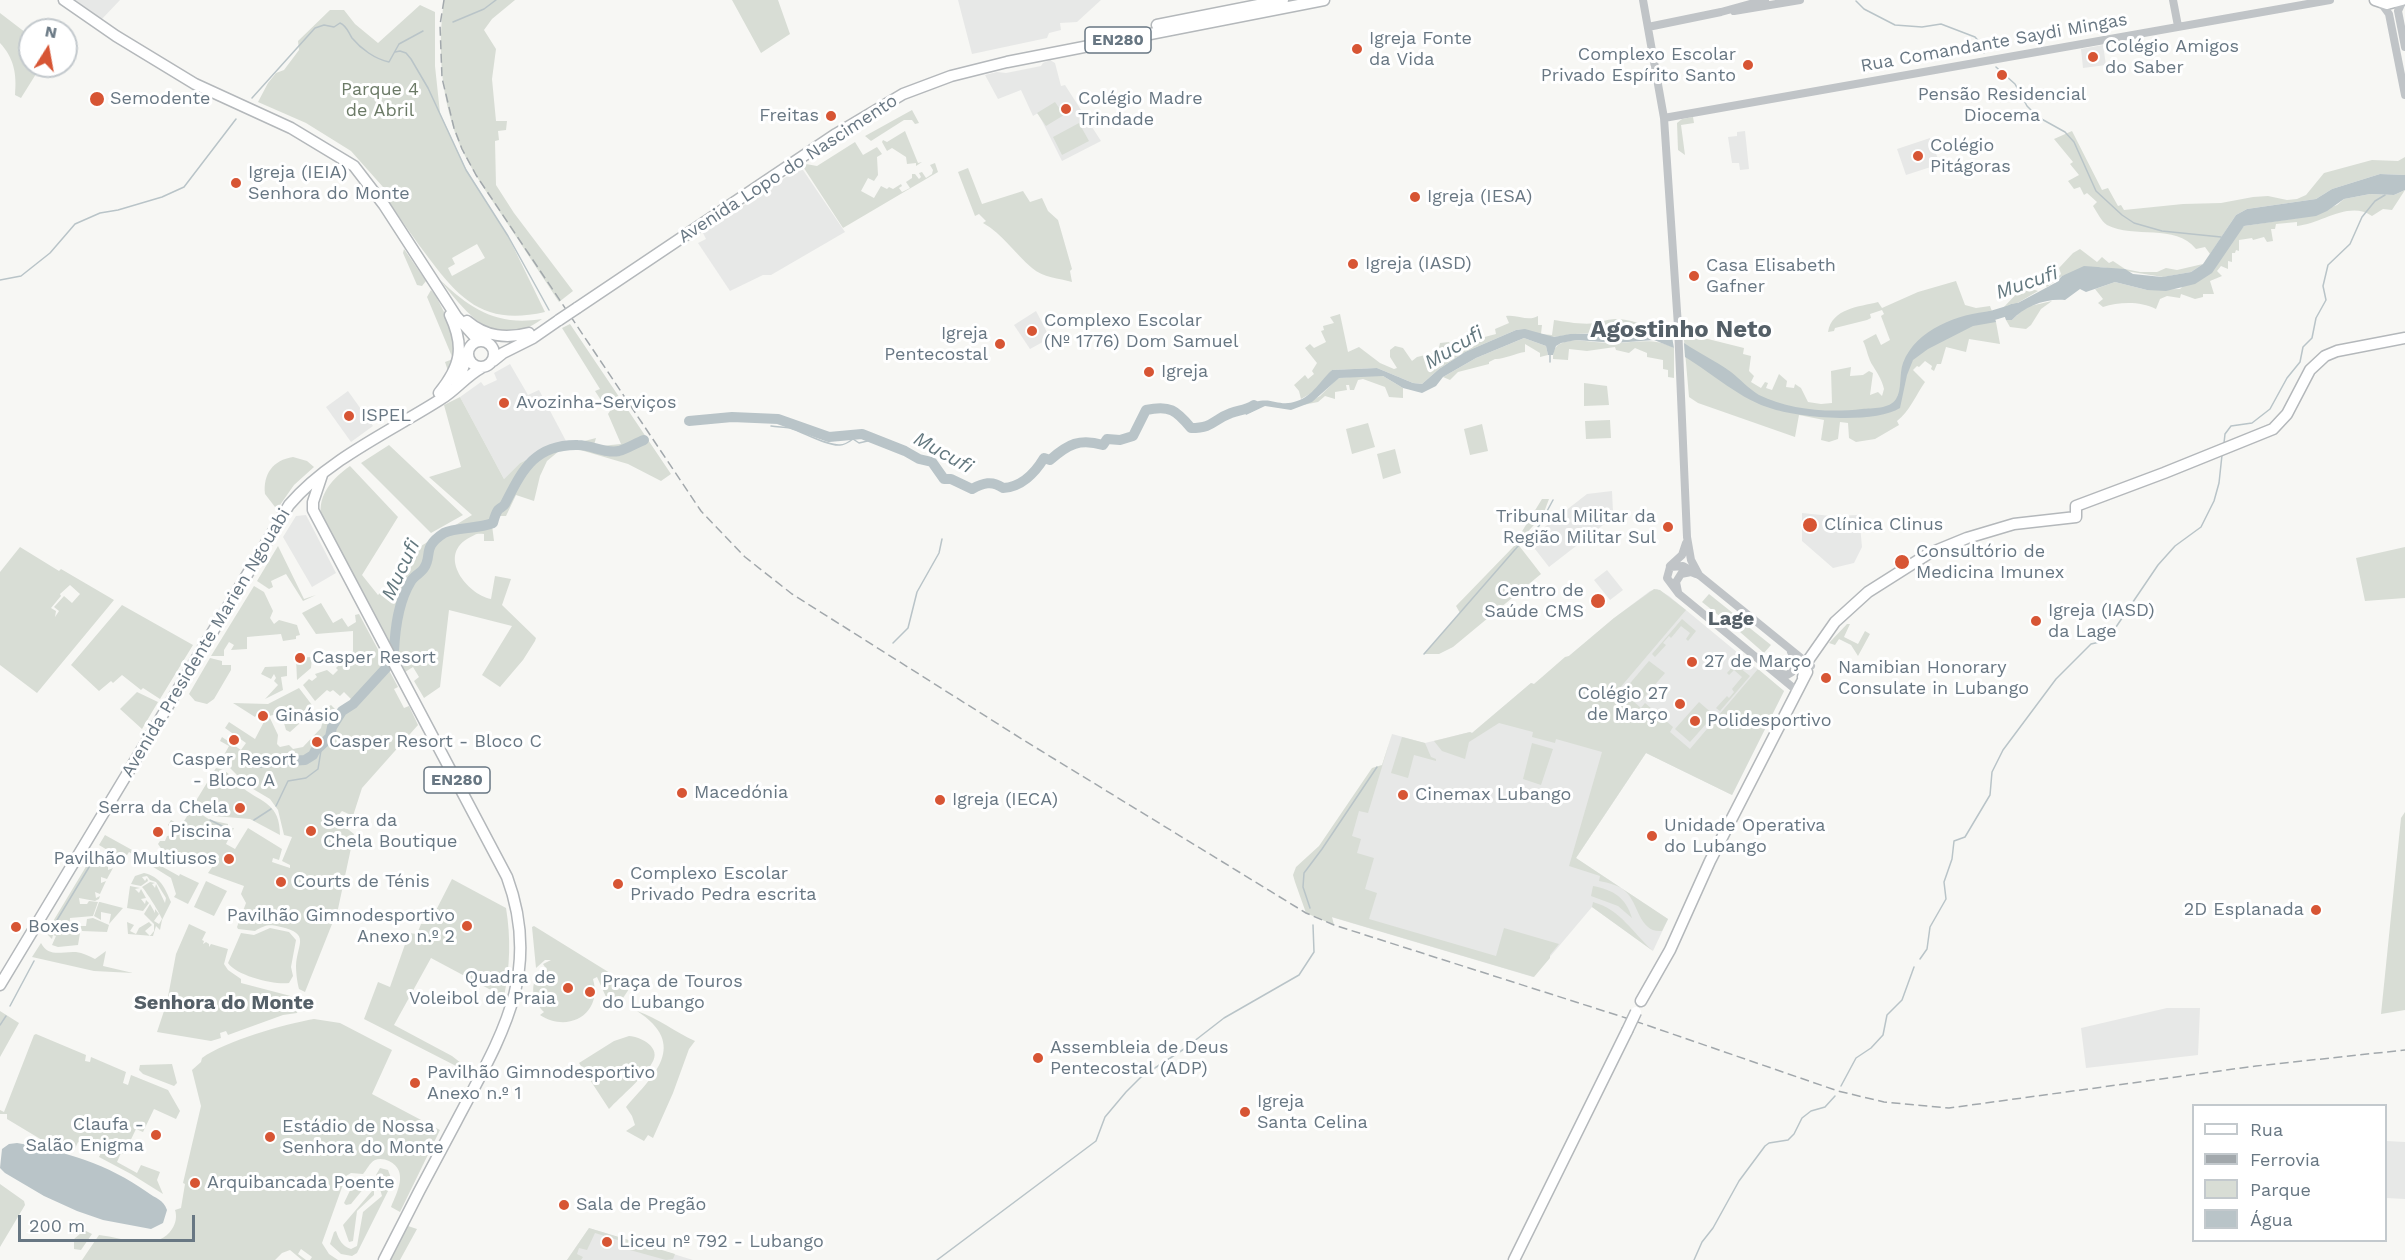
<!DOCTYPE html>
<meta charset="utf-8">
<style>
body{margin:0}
#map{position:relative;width:2405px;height:1260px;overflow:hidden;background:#f7f7f4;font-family:"Work Sans",sans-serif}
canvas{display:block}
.legend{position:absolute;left:2192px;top:1104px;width:195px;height:138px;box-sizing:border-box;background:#fff;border:2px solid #c3c9cd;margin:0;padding:8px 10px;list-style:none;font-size:18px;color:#687783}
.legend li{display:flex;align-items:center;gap:12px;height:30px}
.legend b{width:30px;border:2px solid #c3c9cd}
.north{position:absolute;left:18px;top:18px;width:60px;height:60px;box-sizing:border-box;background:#fff;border:2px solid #c3c9cd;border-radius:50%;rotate:11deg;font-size:16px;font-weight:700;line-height:24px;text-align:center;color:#687783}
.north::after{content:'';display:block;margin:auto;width:21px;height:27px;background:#d75534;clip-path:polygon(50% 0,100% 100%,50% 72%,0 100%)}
.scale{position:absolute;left:18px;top:1215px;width:177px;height:27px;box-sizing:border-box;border:3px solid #687783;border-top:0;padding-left:8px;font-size:18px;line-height:21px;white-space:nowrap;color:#687783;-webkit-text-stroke:4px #fff;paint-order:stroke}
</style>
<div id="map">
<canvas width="2405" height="1260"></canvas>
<ul class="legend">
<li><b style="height:8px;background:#fff"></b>Rua</li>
<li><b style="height:8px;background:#a2a8ac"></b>Ferrovia</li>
<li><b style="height:16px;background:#d8ddd5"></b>Parque</li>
<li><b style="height:16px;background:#b9c4c8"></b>Água</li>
</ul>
<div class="north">N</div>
<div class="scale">200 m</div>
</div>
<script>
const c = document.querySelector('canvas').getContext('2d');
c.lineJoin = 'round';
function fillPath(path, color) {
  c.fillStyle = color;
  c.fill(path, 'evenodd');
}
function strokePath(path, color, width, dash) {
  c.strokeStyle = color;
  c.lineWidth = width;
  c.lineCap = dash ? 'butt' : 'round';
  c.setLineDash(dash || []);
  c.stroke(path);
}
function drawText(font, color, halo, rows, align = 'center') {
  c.font = font + ' "Work Sans",sans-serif';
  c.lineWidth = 6;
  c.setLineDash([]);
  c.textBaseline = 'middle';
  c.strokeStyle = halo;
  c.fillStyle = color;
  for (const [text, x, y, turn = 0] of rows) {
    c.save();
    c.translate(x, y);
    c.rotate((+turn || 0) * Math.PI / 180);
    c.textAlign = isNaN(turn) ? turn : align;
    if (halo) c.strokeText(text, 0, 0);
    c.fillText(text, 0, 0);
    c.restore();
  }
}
const built = new Path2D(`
 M75,0H120L102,19Z
 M958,0H1101L1077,22L1060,23L1061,30L1049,33L1047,38L972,54Z
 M2103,45L2106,65L2083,68L2081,49Z
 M1050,60L1055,63L1061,86L1065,85L1101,141L1062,161L1038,113L1033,116L1021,90L998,99L985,75L997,72L1006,73L1041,66L1043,63Z
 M1745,131L1749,169L1740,170L1739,163H1732L1728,137L1737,136V132Z
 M1930,138L1940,164L1906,175L1897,149Z
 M801,167L845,232L771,275H763L730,291L698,243L706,239L703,233Z
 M1036,311L1050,338L1030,349L1014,325Z
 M510,364L528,395L539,390L566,441L520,463L504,479L460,397L481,382L484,386L497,380L494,373Z
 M348,391L373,426L351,442L326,407Z
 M1612,491L1613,512L1607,522L1549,567L1528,540L1587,494Z
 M1802,513L1831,516L1859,515L1862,547L1854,563L1833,568L1802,541Z
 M306,515L336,573L312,587L283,537L296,516Z
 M1607,570L1623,590L1610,600L1594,580Z
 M1657,589L1669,596L1784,691L1732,795L1646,753L1576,858L1668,919L1653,951L1592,907L1533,977L1331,917L1326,850L1382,766L1392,734L1425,743L1470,732L1472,733L1531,683L1534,684L1551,671L1614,618L1650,591Z
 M2167,1008H2200L2198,1055L2086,1068L2081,1028Z
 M2386,1141L2405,1142V1199L2386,1198Z
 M589,1228L693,1260H567Z`);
const green = new Path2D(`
 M444,0H515L492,19L484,30L496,49L492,79L496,121H507L506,130L498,131L499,140L495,141L496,185L514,213L573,291L559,302C540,273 521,244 501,214C487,193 472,171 461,148C441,101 437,50 444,0Z
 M732,0H778L790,34L761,53Z
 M420,5L435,12V66L440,113L466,169L508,236L545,312C489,325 463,304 431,261C414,239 398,215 382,192L385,190L383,187L351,151L306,123L258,102L268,83L276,73L284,70L299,50L298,41L330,10H344L355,24L378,43ZM477,244L485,258L452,276L448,268L455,264L452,258Z
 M0,13L30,36V66H41L21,98L15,95C17,74 14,58 0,43Z
 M1055,102L1064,115L1046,126L1037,113Z
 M912,110L919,123L915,124L912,120H904L871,141L865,136Z
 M1693,117L1694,123L1681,125L1685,155L1678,150L1677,123L1682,119Z
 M1079,123L1089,141L1062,155L1053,137Z
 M905,131L918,163L922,162L916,166V163L907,164L906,157L892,148L887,151L882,142L883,140L887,142Z
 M2072,131L2102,190L2108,188L2118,206L2121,205L2124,210L2183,204L2221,203L2253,197L2268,196L2287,200L2297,199L2306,195L2324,173L2372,160L2398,161L2405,157V175L2380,174L2332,189L2316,199L2247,209L2236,215L2210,254L2205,247L2196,249C2175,223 2134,239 2107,225C2101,221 2097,212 2093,206L2097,202L2087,193L2084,195L2080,187L2074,189L2068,181L2079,175L2070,164L2073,162L2054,139Z
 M855,142L863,155L877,147L882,154L877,157L878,175L874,181L868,178L861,191L874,198L881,186L887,189L889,187L893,189L901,184L902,186L899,188L902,192L910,188L906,182L912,178V174H915L919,179L921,177L919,173L922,172L926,178L932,174L933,170L930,165L935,163L938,172L843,228L800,162L802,161L806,164L817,166Z
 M968,168L982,204L1023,191L1030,202L1042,198L1048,211L1058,220L1072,269L1070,271L1072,282C1059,278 1043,278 1032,268C1015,254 1003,234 983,223L986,221L979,214L975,216L958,172Z
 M2405,190L2392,210L2383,209L2372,216C2349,200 2321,224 2297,226V222L2276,224L2275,229H2271L2273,241L2267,242L2264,237L2253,240L2252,238L2239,240V251L2236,250L2235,253H2232V262L2228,261V269L2221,266L2217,271L2222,276L2210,281L2214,294H2203V297L2195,299L2181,294L2180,298L2167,296L2160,299L2156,309C2140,301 2119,302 2103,307L2098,303L2103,299L2095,289L2115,282L2147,290L2180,289L2244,226L2304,217L2337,205L2344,199L2370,194L2394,195Z
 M404,249L426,281L422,286L417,285L403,253Z
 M2080,249L2097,262L2102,257L2109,263L2113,261L2125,269L2140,272H2157L2166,268L2177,270L2203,264L2191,272L2163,277L2101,267L2062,276L2047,287L2044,284L2049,278H2057L2061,274L2059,268L2073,253Z
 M440,280C472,310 497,326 542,319C496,353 467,314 440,280Z
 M1956,281L1965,305L1976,308L1990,306L1996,322L2000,344L1969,339L1966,352L1946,347L1941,364H1937L1934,371L1931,369L1932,366L1925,361L1919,367L1917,366L1913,370L1925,382C1916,395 1909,412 1897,421L1899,425L1875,439L1856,442L1849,438L1848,423L1840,422L1838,439L1829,442L1821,440L1824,420L1799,415L1795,437L1698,403L1689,397L1684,340L1686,336L1692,335L1744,348L1743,354L1751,356L1749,371L1754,376L1751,382L1761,388L1765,382L1768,383L1766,388L1772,390L1779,374L1787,381L1786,387L1794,388L1795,384L1801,388L1808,402L1821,404L1832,403L1831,371L1851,367L1850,376L1863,375L1869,371L1873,373L1870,395L1878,392L1882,396L1884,389C1882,380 1878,374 1873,366C1868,359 1867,349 1863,341L1876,334L1881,345L1890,340L1881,316L1884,314L1882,310L1870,314L1871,318L1867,320L1835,328L1834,331L1828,332C1832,308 1859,307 1878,302L1882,308L1918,292Z
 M2027,287L2038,291L2016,304H2011L2002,309L2021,289Z
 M431,290C435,294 438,300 441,306C453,329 460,349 449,374L445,362L453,359L427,297Z
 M2052,301L2041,309L2031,325L2026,329L2010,327L2006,320H2012L2026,307Z
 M1340,314L1348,352L1359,347L1380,363L1394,369L1397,368L1390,357V350L1395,346L1403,348L1412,361L1417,357L1438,352L1440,343L1449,342L1452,348L1458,344L1496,334L1495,329L1509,323L1506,316C1517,314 1528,322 1538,316V325H1542L1541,334L1552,335L1554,320C1567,322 1588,326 1600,322C1607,320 1610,319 1618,319C1636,320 1652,329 1671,334L1672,337C1641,331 1607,333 1575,334C1568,334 1560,337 1552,337C1539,336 1529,328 1516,330L1465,352L1439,369L1422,384L1413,383L1377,368L1332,370L1315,391L1301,399L1299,391L1294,385L1305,375L1308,379L1314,374L1312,371L1317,363L1305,348L1310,344L1314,348L1326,342L1321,331L1324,330L1323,326L1334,323L1330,317Z
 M570,324L671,474L661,481L628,464L577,449H568L559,451L547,461L540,476L534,501L516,495L506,516H499L492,525L494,541H484V534C475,533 475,535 467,539C438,557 467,594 491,599L495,576L511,579L502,605L536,638L535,641L523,660L500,687L482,675L512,626L449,610L440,687L424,698L414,681L419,677L413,667L405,672L321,516C318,494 333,478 350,466L398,517L362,575L378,595L382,591L387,596L405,576L421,546L472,515L429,477L461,467L444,405L460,397L504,479L520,463L566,441L569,445L596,438L594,445L601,446L621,444L608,414L610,411L606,408L595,391L600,389L562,328Z
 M1524,338L1546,346L1548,355L1540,357V353L1525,344V352C1516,353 1502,360 1495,359L1489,362V364L1458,372L1450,380L1443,377L1476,358Z
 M1576,340C1588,341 1601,343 1614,343C1636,343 1654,337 1674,348V378L1668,377V370L1663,369V360L1647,357V353L1635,348L1629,353L1616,350L1615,347L1587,351L1569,349L1568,360L1553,359C1553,343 1562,342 1576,340Z
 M1374,375L1383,376L1403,388V398L1389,397L1385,387L1363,379L1358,380L1354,390H1350L1349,385H1346L1347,390L1335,392V399L1325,396L1318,402L1303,405L1320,396L1338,378Z
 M1584,383L1607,386L1609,405L1584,406Z
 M1610,420L1611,438L1586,439L1585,421Z
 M1368,423L1375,447L1352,454L1346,429Z
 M1482,424L1488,451L1470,455L1464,429Z
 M389,445L463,515L431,533L361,463Z
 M1395,449L1401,473L1383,479L1377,454Z
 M293,457L307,461L314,467L294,485L280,505L275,507L265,494C263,474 273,460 293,457Z
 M1542,499H1549L1543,515L1523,537L1521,533Z
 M1517,543L1541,574L1453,647L1439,654H1424L1460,613L1456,606Z
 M278,546L304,599L316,595L303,601L286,574L271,581L273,587L269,589L257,581Z
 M20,547L59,571L61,569L114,600L37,693L0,665V572ZM70,585L80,594L72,603L64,596L54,607L59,611L55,617L56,611L51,608L61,596L60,594Z
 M2405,547V598L2365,601L2356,558Z
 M254,586L264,592L273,611L270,618L274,624L279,620L297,625L300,635L296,636V639L283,641L281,634L247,637V649L231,650L234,645L229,642L224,650V656H211Z
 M1654,589L1660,590L1686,610L1619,689L1641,708L1645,703L1673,727L1670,732L1690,749L1758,669L1784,691L1732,795L1646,753L1576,858L1668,919L1662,931C1639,933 1639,904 1626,892C1619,885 1609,883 1599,881L1600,876L1569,866L1602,752L1556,739L1555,743L1532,737L1533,732L1499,723L1469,742L1465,759L1442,751L1434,741L1470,732L1472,733L1531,683L1534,684L1565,657L1569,656L1614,618Z
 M1709,594L1734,614L1727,622L1702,602Z
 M321,603L333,623L342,618L348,627L356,622L355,615L359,614L398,687L394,689L404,708L409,706L418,725L362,788L353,816L342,811L335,819L354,834L338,909L305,992L299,989C297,982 296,972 296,966C297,944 311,934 281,927C269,924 265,925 255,931L238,929L237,927L246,903L241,894L244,886L208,873L215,863L203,855L198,862L163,851L158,844L160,841H165L167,836L173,835L174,831L168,825L171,820L181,826L192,808L210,820L228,824V829L234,828L226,844L235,849L248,828L282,849L279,860L273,858L272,862L290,868V865L282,861L292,837L284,835L278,810L270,799L248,786L230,768L219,764L229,746L220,741L222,737L241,750L246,743L225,728L229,722L255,739L267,716L258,712L255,717L233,703L268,704L299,688L312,705L311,712L318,718L316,721L309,715L290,732L286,730L281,713L269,716L278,735L277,744L280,747L289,745L293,749L303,747L321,728L326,708L331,705L338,712L353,701L344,692L340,696L333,690L330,692L327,690L315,701L303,685L309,679L312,681L317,677L315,674L327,670L333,675L338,670L336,668L353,651V631L316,634L302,613Z
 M122,605L193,645L160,699L143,688L141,690L122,675L113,683L111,681L99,691L71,665Z
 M1682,619L1696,631L1688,641L1686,639L1690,633L1681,626L1671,638L1669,636L1663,643L1666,645L1655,657L1652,654Z
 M1847,624H1850L1844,637L1858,644L1865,631L1870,634L1858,656L1851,645L1839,639L1835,645L1829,643Z
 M1746,625L1771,645L1764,653L1740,632Z
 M312,657L311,668L297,680L296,658Z
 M210,658L222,661V665H231V670L214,699L207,704L195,701L189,694Z
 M1649,661L1665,673L1641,701L1626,688Z
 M1735,664L1750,676L1720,711L1716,708L1727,696L1729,698L1734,692L1732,689L1742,677L1734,670L1729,675L1727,673Z
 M287,666V676L281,677L283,690L265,699L278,685L274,681L276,678L274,674L271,679L261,674L265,667Z
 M137,692L158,702L142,729L120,709Z
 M1699,702L1714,715L1690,742L1675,729Z
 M1392,734L1368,813L1359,811L1352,836L1361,839L1357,853L1374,858L1365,889L1377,893L1369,919L1496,956L1504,928L1559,944L1550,955V958L1534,977L1332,917L1334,925L1306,913L1295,882L1293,875L1296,867L1319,846L1372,768L1382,765Z
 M1402,737L1425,743L1431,757L1436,759V761L1414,755L1408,778L1391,773Z
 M1532,743L1553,749L1541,785L1523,779Z
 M216,768C229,770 233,780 243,788C262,803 280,803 280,835L250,819L214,816L194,804Z
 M2405,812V1010L2381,1014L2401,818Z
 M105,835L179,876L180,874L199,883L188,904L174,897L176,894L171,878L129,852L124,860L99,845Z
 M96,850L116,862L114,867L108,864V870L113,868L107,879L101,877V883L106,881L100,894L95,892L96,898L100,896L99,899L95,901L79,898L80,904H87L89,901L98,902L93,916L70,918L69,933H80L78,945L58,947L52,945L56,936L53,935L52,939L46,933Z
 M144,873C161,877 165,888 171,902L162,920L160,930L156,926L153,936L128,934L127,922L134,925L130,931L136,934L139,928L149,922L152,925L145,931L150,936L154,931V924L144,914L150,904L155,913V909L159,914L154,921L159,924L162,919C161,915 146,891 142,887L150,882L155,883L152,884L155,888L156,884L165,903L166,898L156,882L150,880L147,876L142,877L145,881L147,878L148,881L141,886L131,884L135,876Z
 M452,879L506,908C511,938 510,967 504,997L431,958L394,1025L452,1056L470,1070L467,1075H459L462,1069L364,1019L378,982L390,987L409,933L417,934L421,924H429Z
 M206,881L227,891L214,916L194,907Z
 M130,886L140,888L135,889L139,893L141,889L146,898L141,899L145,904L146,900L149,903L143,911L127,908Z
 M1593,886C1614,890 1626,898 1632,918L1618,906L1591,896Z
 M99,902H100L123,908L109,924L111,914L101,912V920L94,916Z
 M1593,902C1621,910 1632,932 1653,951L1592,907Z
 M93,918L109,925L107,932L82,931L80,926H86L87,919Z
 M189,924L206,932L202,940L204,941L203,944L206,942L209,944V947L211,944L228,949L224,964L228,970L241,979V983L302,999L297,1013L283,1015L228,1035L226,1031L220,1033L221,1038L211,1041L157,1032L167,1002L176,954Z
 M534,926L631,986L623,998L611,1008L597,977L593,979C603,1013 569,1034 540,1015L544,1012C530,999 529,980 545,967L543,964L551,960H545L536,968L532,927Z
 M270,928L289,932L296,940L291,967L293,976L289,983C274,985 237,976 228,963L241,933L254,935Z
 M41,943C49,958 62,951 76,952C83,953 89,956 95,959L106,951L103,966L133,973L94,971L32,957Z
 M0,1011L19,1023L0,1057Z
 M637,1011C658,1018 675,1032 695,1041L689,1049L673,1093L653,1138L648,1135L644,1141L626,1131L635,1125L632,1116L626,1107C654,1075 689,1045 637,1011Z
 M314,1019L340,1023L392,1050L372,1094L440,1130L400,1212L391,1207C397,1192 409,1171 389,1161C385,1159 379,1158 375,1160C369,1163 367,1170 363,1174L351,1173L346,1176L322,1243L329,1254L338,1260H310L312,1257L301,1249L298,1254L306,1260H302L290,1250L282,1253L275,1260H82L99,1235C121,1237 157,1253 172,1229C176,1223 177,1216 175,1210L181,1208L185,1184L183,1183L201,1106L192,1070L201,1062L202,1058C225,1041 285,1024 314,1019Z
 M36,1034L86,1055L85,1061L90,1062L91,1057L126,1072L123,1083L128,1085L131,1075L168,1090L180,1111L176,1119L154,1109L143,1132L136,1129L124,1154L121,1153L117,1162L137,1173L141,1165L160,1172L157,1180L163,1194L131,1174L99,1157L102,1151L78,1142L74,1151L52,1146L7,1119V1114H0V1110L4,1112L34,1035Z
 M629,1036C642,1037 662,1048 652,1063C645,1076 620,1097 609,1109L579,1063L614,1041Z
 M172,1064L177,1083L174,1086L143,1074L139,1070L140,1065Z
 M380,1168L388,1170L391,1178V1185L357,1253L352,1256L341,1254L330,1244L334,1232L336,1231C339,1240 342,1246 351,1249L357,1246L363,1212L382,1196L376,1175Z
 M355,1180L361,1182L364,1188L351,1204L346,1205L344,1203Z
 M0,1184L24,1201L25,1205L0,1247Z
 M372,1191H374V1195L357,1211L353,1241L349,1242L343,1225Z
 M405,1225L417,1229L400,1260H387Z
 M589,1228L675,1254L673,1259L666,1260L619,1247L621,1241L595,1233L587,1250L579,1248L577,1254L583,1257L581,1260H567Z
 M82,1229L92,1234L81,1250L74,1249V1239L81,1233Z`);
const water = new Path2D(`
 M2380,174L2405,175V190L2394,195L2370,194L2344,199L2327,211L2316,216L2244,226L2212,273L2195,284L2166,291L2147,290L2115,282L2086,292L2080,289L2065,300C2046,298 2025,306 2012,320H2006L2002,309L2011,304H2016L2055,283L2062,276L2084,266L2125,269L2133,274L2162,277L2191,272L2203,264L2236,215L2247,209L2316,199L2332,189Z
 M1992,311L1996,322L1973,326L1928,349L1913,360L1907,375L1900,408C1875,424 1802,418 1773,409C1741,400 1713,374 1685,357L1684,343C1699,353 1716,361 1731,372C1740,379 1749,389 1759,395C1789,410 1829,413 1862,409C1872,408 1890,409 1896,399C1902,390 1899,374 1903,363C1916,329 1958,314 1992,311Z
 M1525,329L1554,337L1570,334L1645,333L1672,337L1674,348L1654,340L1615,343L1576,340L1561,343L1556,346L1553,355H1548L1546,346L1524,338L1476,358L1443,377L1436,386L1422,393L1403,388L1383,376L1339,378L1312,402L1291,410L1265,406L1246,415L1242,408C1271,391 1275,409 1297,401C1313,396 1320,381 1332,370L1377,368L1413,383L1422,384L1439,369L1465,352L1516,330Z
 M17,1143C64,1151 108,1164 147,1192C156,1199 163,1199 167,1210L163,1223L151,1229L103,1220L77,1211L44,1196L5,1173L0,1168L2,1149L9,1144Z`);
const stream = new Path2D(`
 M1856,1L1864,9L1895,25L1922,27L1941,24L1975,37L1983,46L1984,53
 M453,22L484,9L496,0
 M395,52L400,51L406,53L411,59L428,88L466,170L508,236L549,310
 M1996,67L2015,84L2027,106L2038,117L2065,132L2074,142L2096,191L2122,215L2134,223L2162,231L2221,237
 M252,98L315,28L324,25L334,27L340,23C347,26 348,32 352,38C361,49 375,59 389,62L399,44L423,31
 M0,280L21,276L50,253L75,224L100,213L118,210L162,197L184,187L236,119
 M1550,354V362
 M771,426C777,427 784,427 790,428C803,432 827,446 840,445C845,445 849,442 853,439L859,443L876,439
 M2224,443L2225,434L2231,426L2252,423L2270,409L2287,378L2300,362L2303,347L2312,338L2316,318L2326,300L2323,286L2328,265L2350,244L2362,217L2375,201L2385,195
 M1525,539L1539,526L1553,500
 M893,643L908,628L917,592L939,553L942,539
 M1424,654L1519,545
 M276,806L288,781L306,778L318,769L322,744
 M210,820L228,829
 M254,820L271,809
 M1310,908L1303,887L1304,873L1322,849L1377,767
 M51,930L97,854
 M1920,959L1927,949L1930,927L1946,899L1944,882L1952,859L1954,841L1965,837L1990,795L1992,772L2003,750L2056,679L2091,644L2104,641L2116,627L2158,565L2175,546L2201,527L2214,501L2219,483L2222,455
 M10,1006L34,961
 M0,1025L6,1016
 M1841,1086L1856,1058L1871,1048L1883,1035L1887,1015L1902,1000L1914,967
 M937,1260L1096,1141L1105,1117L1126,1092L1141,1077L1184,1049L1224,1018L1299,975L1314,952L1313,925
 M1694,1260L1702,1242L1713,1228L1739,1181L1765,1146L1769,1143L1788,1140L1794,1134L1802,1118L1811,1111L1825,1107L1835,1096`);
const river = new Path2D(`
 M1981,319L2017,308
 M689,421L732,417L778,419L829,437L862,434L905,451L919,459L932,462L944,479H951L972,489C983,483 992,480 1003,488C1021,487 1035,473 1044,458L1050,460C1068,444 1080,438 1103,445L1107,439L1120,440L1133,436L1146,410C1170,405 1176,410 1191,428C1214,428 1212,420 1231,413C1240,410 1246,410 1254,405
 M394,652C395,628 398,602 411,581C414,576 421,573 424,568C433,555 421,548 444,533C455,527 478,529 493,523C494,519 496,513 498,510C500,508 503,507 505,504C522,471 534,444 578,445C592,445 605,454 619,451C627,449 636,443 644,440
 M257,763L305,760L313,755L315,751L330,737L332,727L342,711L353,704L387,667`);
const minor = new Path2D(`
 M1643,0L1664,118L1678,326L1687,537L1691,560L1699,575
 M2173,0L2178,26
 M2403,0L2398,11L2405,47
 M2381,3L2389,14L2405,95
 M1734,11L1800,0
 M1648,27L1721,12L1765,0
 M1664,118L2330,0
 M1670,566L1682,555L1686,543
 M1670,567L1667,578L1679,594L1796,690
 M1670,567L1683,566L1699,575L1811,666
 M1678,592L1676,582L1681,574L1691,572L1696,574
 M1777,673L1787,675L1792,672L1796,662L1791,652`);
const major = new Path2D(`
 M64,0L116,36L195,84L291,128L354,166L384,205L456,316L475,337L483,341
 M2375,0L2387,4L2402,0
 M1157,25L1283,0
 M577,308L836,134L903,94L951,76L1007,62L1324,0
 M467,321C486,337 506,339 529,333
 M468 354a13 13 0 1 1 26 0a13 13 0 1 1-26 0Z
 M493,361L503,353L533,338L559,320
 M455,381L461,374L467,356
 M439,393C461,366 465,347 450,315
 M322,475L313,502V510L507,877C543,974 500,1038 456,1122C431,1168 407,1214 384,1260
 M1803,677L1807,662L1835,622L1868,592L1928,554L1967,538L2014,524L2076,517V506L2164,473L2273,429L2287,414L2310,370L2325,356L2337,351L2405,338
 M0,985L289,505C328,459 391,431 441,399C456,390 466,376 481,368
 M1641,1001L1670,950L1710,861L1807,672
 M1514,1260L1627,1031`);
const rail = new Path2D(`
 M444,0L440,25L442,78L454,128L462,149L476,175L701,511L745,557L792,594L1025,741L1306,913L1334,925L1626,1018L1838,1091L1884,1102L1949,1108L2256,1066L2405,1050`);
const majorBridge = new Path2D(`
 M559,320L577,308
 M1627,1031L1636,1012`);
const markers = [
 [1357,49,6,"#d75534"],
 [2093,57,6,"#d75534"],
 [1748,65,6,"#d75534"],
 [2002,75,6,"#d75534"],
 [97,99,8,"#d75534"],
 [1066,109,6,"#d75534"],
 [831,116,6,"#d75534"],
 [1918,156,6,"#d75534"],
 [236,183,6,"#d75534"],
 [1415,197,6,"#d75534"],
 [1353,264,6,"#d75534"],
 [1694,276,6,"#d75534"],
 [1032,331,6,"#d75534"],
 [1000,344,6,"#d75534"],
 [1149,372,6,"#d75534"],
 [504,403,6,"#d75534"],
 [349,416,6,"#d75534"],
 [1810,525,8,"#d75534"],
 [1668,527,6,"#d75534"],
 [1902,562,8,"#d75534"],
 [1598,601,8,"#d75534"],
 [2036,621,6,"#d75534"],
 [300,658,6,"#d75534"],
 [1692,662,6,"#d75534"],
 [1826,678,6,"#d75534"],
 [1680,704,6,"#d75534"],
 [263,716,6,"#d75534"],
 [1695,721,6,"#d75534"],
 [234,740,6,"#d75534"],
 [317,742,6,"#d75534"],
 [682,793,6,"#d75534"],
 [1403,795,6,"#d75534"],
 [940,800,6,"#d75534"],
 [240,808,6,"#d75534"],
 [311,831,6,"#d75534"],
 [158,832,6,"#d75534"],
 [1652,836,6,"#d75534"],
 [229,859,6,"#d75534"],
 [281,882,6,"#d75534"],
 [618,884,6,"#d75534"],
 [2316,910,6,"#d75534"],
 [467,926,6,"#d75534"],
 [16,927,6,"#d75534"],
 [568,988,6,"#d75534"],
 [590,992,6,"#d75534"],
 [1038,1058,6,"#d75534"],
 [415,1083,6,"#d75534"],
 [1245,1112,6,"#d75534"],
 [156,1135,6,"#d75534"],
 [270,1137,6,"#d75534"],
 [195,1183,6,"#d75534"],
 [564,1205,6,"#d75534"],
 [607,1242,6,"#d75534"]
];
const shields = [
 [1118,40,66],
 [457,780,66]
];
const shieldNames = [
 ["EN280",1118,40],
 ["EN280",457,780]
];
const poiNames = [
 ["Igreja Fonte",1369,39],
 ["da Vida",1369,60],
 ["Colégio Amigos",2105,47],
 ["do Saber",2105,68],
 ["Complexo Escolar",1736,55,"right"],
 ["Privado Espírito Santo",1736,76,"right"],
 ["Pensão Residencial",2002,95,"center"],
 ["Diocema",2002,116,"center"],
 ["Semodente",110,99],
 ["Colégio Madre",1078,99],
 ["Trindade",1078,120],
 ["Freitas",819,116,"right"],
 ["Colégio",1930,146],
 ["Pitágoras",1930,167],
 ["Igreja (IEIA)",248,173],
 ["Senhora do Monte",248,194],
 ["Igreja (IESA)",1427,197],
 ["Igreja (IASD)",1365,264],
 ["Casa Elisabeth",1706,266],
 ["Gafner",1706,287],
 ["Complexo Escolar",1044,321],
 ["(Nº 1776) Dom Samuel",1044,342],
 ["Igreja",988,334,"right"],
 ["Pentecostal",988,355,"right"],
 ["Igreja",1161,372],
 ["Avozinha-Serviços",516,403],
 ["ISPEL",361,416],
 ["Tribunal Militar da",1656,517,"right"],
 ["Região Militar Sul",1656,538,"right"],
 ["Clínica Clinus",1824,525],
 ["Consultório de",1916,552],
 ["Medicina Imunex",1916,573],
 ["Centro de",1584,591,"right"],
 ["Saúde CMS",1584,612,"right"],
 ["Igreja (IASD)",2048,611],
 ["da Lage",2048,632],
 ["Casper Resort",312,658],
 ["27 de Março",1704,662],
 ["Namibian Honorary",1838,668],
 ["Consulate in Lubango",1838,689],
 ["Colégio 27",1668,694,"right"],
 ["de Março",1668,715,"right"],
 ["Ginásio",275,716],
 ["Polidesportivo",1707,721],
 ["Casper Resort - Bloco C",329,742],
 ["Casper Resort",234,760,"center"],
 ["- Bloco A",234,781,"center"],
 ["Macedónia",694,793],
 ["Cinemax Lubango",1415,795],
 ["Igreja (IECA)",952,800],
 ["Serra da Chela",228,808,"right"],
 ["Serra da",323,821],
 ["Chela Boutique",323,842],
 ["Unidade Operativa",1664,826],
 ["do Lubango",1664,847],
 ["Piscina",170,832],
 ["Pavilhão Multiusos",217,859,"right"],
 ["Complexo Escolar",630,874],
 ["Privado Pedra escrita",630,895],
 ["Courts de Ténis",293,882],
 ["2D Esplanada",2304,910,"right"],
 ["Pavilhão Gimnodesportivo",455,916,"right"],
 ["Anexo n.º 2",455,937,"right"],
 ["Boxes",28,927],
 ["Quadra de",556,978,"right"],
 ["Voleibol de Praia",556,999,"right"],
 ["Praça de Touros",602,982],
 ["do Lubango",602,1003],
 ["Assembleia de Deus",1050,1048],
 ["Pentecostal (ADP)",1050,1069],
 ["Pavilhão Gimnodesportivo",427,1073],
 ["Anexo n.º 1",427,1094],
 ["Igreja",1257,1102],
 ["Santa Celina",1257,1123],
 ["Claufa -",144,1125,"right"],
 ["Salão Enigma",144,1146,"right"],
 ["Estádio de Nossa",282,1127],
 ["Senhora do Monte",282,1148],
 ["Arquibancada Poente",207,1183],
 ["Sala de Pregão",576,1205],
 ["Liceu nº 792 - Lubango",619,1242]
];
const streetNames = [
 ["Rua Comandante Saydi Mingas",1994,43,-10],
 ["Avenida Lopo do Nascimento",788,169,-33],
 ["Avenida Presidente Marien Ngouabi",206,643,-59]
];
const parkNames = [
 ["Parque 4",380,90],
 ["de Abril",380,111]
];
const waterNames = [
 ["Mucufi",2027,283,-19],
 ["Mucufi",1454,348,-31],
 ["Mucufi",943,453,29],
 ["Mucufi",401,570,-65]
];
const neighbourhoodNames = [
 ["Lage",1731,619],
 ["Senhora do Monte",224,1003]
];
const districtNames = [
 ["Agostinho Neto",1681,330]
];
fillPath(built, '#e7e8e7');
fillPath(green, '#d8ddd5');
fillPath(water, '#b9c4c8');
strokePath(stream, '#b9c4c8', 1.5);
strokePath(river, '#b9c4c8', 10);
strokePath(major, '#b4b8bb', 13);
strokePath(minor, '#c0c4c7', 8);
strokePath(major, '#fff', 10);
strokePath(rail, '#a2a8ac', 1.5, [9, 4.5]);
strokePath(majorBridge, '#b4b8bb', 13, []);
strokePath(majorBridge, '#fff', 10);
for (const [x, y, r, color] of markers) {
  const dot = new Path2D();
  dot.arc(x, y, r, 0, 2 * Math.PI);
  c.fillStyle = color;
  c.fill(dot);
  strokePath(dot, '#fff', 2);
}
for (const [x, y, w] of shields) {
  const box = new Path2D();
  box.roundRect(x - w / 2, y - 13, w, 26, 4.5);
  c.fillStyle = '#fff';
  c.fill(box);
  strokePath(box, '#687783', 1.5);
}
drawText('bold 16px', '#687783', null, shieldNames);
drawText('18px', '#687783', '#fff', poiNames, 'left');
drawText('18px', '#687783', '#fff', streetNames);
drawText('18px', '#6b7a66', '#fff', parkNames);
drawText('italic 20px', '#63787f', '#fff', waterNames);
drawText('bold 20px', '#556068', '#fff', neighbourhoodNames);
drawText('bold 24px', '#556068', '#fff', districtNames);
</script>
